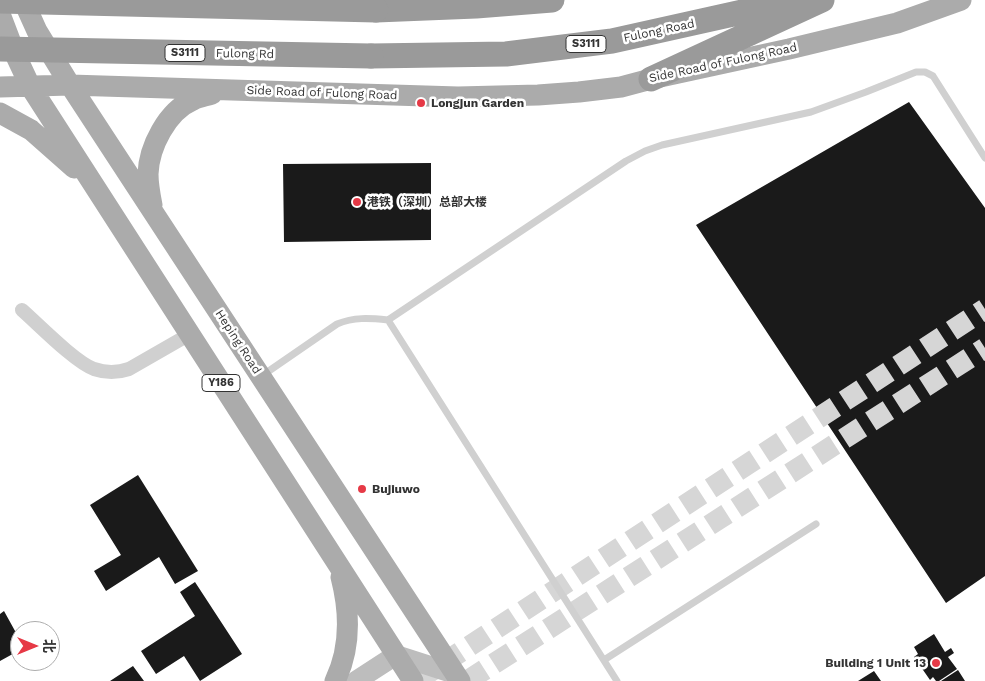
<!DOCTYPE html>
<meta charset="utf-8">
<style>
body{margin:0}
#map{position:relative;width:985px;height:681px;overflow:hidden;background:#fff;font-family:"Work Sans","Noto Sans SC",sans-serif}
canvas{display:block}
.north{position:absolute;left:10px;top:621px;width:50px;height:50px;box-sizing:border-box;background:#fff;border:1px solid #adadad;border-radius:50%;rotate:90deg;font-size:14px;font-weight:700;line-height:20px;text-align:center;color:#333}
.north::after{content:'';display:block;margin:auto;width:18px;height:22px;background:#e63946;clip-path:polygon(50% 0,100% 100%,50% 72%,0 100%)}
</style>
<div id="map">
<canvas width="985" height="681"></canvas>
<div class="north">北</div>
</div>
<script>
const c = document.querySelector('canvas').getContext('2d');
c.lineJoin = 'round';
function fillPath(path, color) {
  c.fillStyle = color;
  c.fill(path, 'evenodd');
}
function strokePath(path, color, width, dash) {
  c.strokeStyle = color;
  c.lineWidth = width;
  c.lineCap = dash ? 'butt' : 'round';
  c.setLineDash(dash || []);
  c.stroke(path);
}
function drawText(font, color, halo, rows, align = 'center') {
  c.font = font + ' "Work Sans","Noto Sans SC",sans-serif';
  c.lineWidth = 5;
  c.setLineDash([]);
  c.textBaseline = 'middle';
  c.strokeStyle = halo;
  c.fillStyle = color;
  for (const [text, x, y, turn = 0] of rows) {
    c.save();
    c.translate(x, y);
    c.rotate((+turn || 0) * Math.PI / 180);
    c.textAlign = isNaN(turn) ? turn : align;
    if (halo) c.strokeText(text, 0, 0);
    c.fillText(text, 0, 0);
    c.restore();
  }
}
const building = new Path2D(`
 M909,102L985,208V576L946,603L696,225Z
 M431,163V240L284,242L283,164Z
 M138,475L198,571L175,584L159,557L106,591L94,571L121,555L90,505Z
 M195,582L242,654L200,681L184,656L156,674L141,651L195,616L180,592Z
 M4,611L20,640V650L0,661V614Z
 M934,634L945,652L951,648L954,653L948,657L957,669L939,681H936L933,677L930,680L914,657L918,654L914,647Z
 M133,666L144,681H110Z
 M958,670L965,681H941Z
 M874,671L881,681H858Z`);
const primaryTunnel = new Path2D(`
 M416,681L985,309
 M467,681L985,348`);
const lane = new Path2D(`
 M388,320L617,681
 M263,375L337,324C354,317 369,318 388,320L626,161L645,151L662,145L811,112L866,92L916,72H925L933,76L985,158
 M604,660L816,524`);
const street = new Path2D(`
 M22,310C39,325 75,362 94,369C106,373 117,373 129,369L190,334`);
const secondary = new Path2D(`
 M356,681L396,655L455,674L454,681`);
const primary = new Path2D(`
 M23,0L37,31L70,85L460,681
 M0,14L16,56L30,86L413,681
 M0,87L70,85L458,97L538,95L579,92L621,87L651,79L789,49L897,23L961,0
 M0,113L31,130L74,168
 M152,205C150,195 148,185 148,174C149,147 167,111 193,100C199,97 206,96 212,94
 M335,681C351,648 350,612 341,577`);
const highway = new Path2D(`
 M376,10L476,6L552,0
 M371,56L506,54L612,41L796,0
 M651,79L822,0`);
const highwayBridge = new Path2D(`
 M0,1L376,10
 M0,49L371,56`);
const markers = [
 [421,103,5,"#e63946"],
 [357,202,5,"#e63946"],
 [362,489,5,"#e63946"],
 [936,663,5,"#e63946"]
];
const shields = [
 [586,44,40],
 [185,53,40],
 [221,383,38]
];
const shieldNames = [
 ["S3111",586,44],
 ["S3111",185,53],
 ["Y186",221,383]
];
const streetNames = [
 ["Fulong Road",659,31,-12],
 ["Fulong Rd",245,54,1],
 ["Side Road of Fulong Road",723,63,-12],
 ["Side Road of Fulong Road",322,93,2],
 ["Heping Road",238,342,57]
];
const poiNames = [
 ["Longjun Garden",431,103],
 ["港铁（深圳）总部大楼",367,202],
 ["Bujiuwo",372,489],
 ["Building 1 Unit 13",926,663,"right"]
];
fillPath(building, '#1a1a1a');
strokePath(primaryTunnel, '#d6d6d6', 21, [21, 11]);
strokePath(lane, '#d0d0d0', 7);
strokePath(street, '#d0d0d0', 14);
strokePath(secondary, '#bdbdbd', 20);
strokePath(primary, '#ababab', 21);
strokePath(highway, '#9a9a9a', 25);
strokePath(highwayBridge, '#9a9a9a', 25);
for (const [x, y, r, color] of markers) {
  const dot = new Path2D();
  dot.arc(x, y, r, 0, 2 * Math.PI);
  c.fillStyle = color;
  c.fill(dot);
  strokePath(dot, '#fff', 2);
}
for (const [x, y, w] of shields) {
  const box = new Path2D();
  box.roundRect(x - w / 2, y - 8.5, w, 17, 4);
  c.fillStyle = '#fff';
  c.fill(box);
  strokePath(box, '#333', 1);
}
drawText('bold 11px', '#333', null, shieldNames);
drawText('12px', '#333', '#fff', streetNames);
drawText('bold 12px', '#333', '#fff', poiNames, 'left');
</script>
